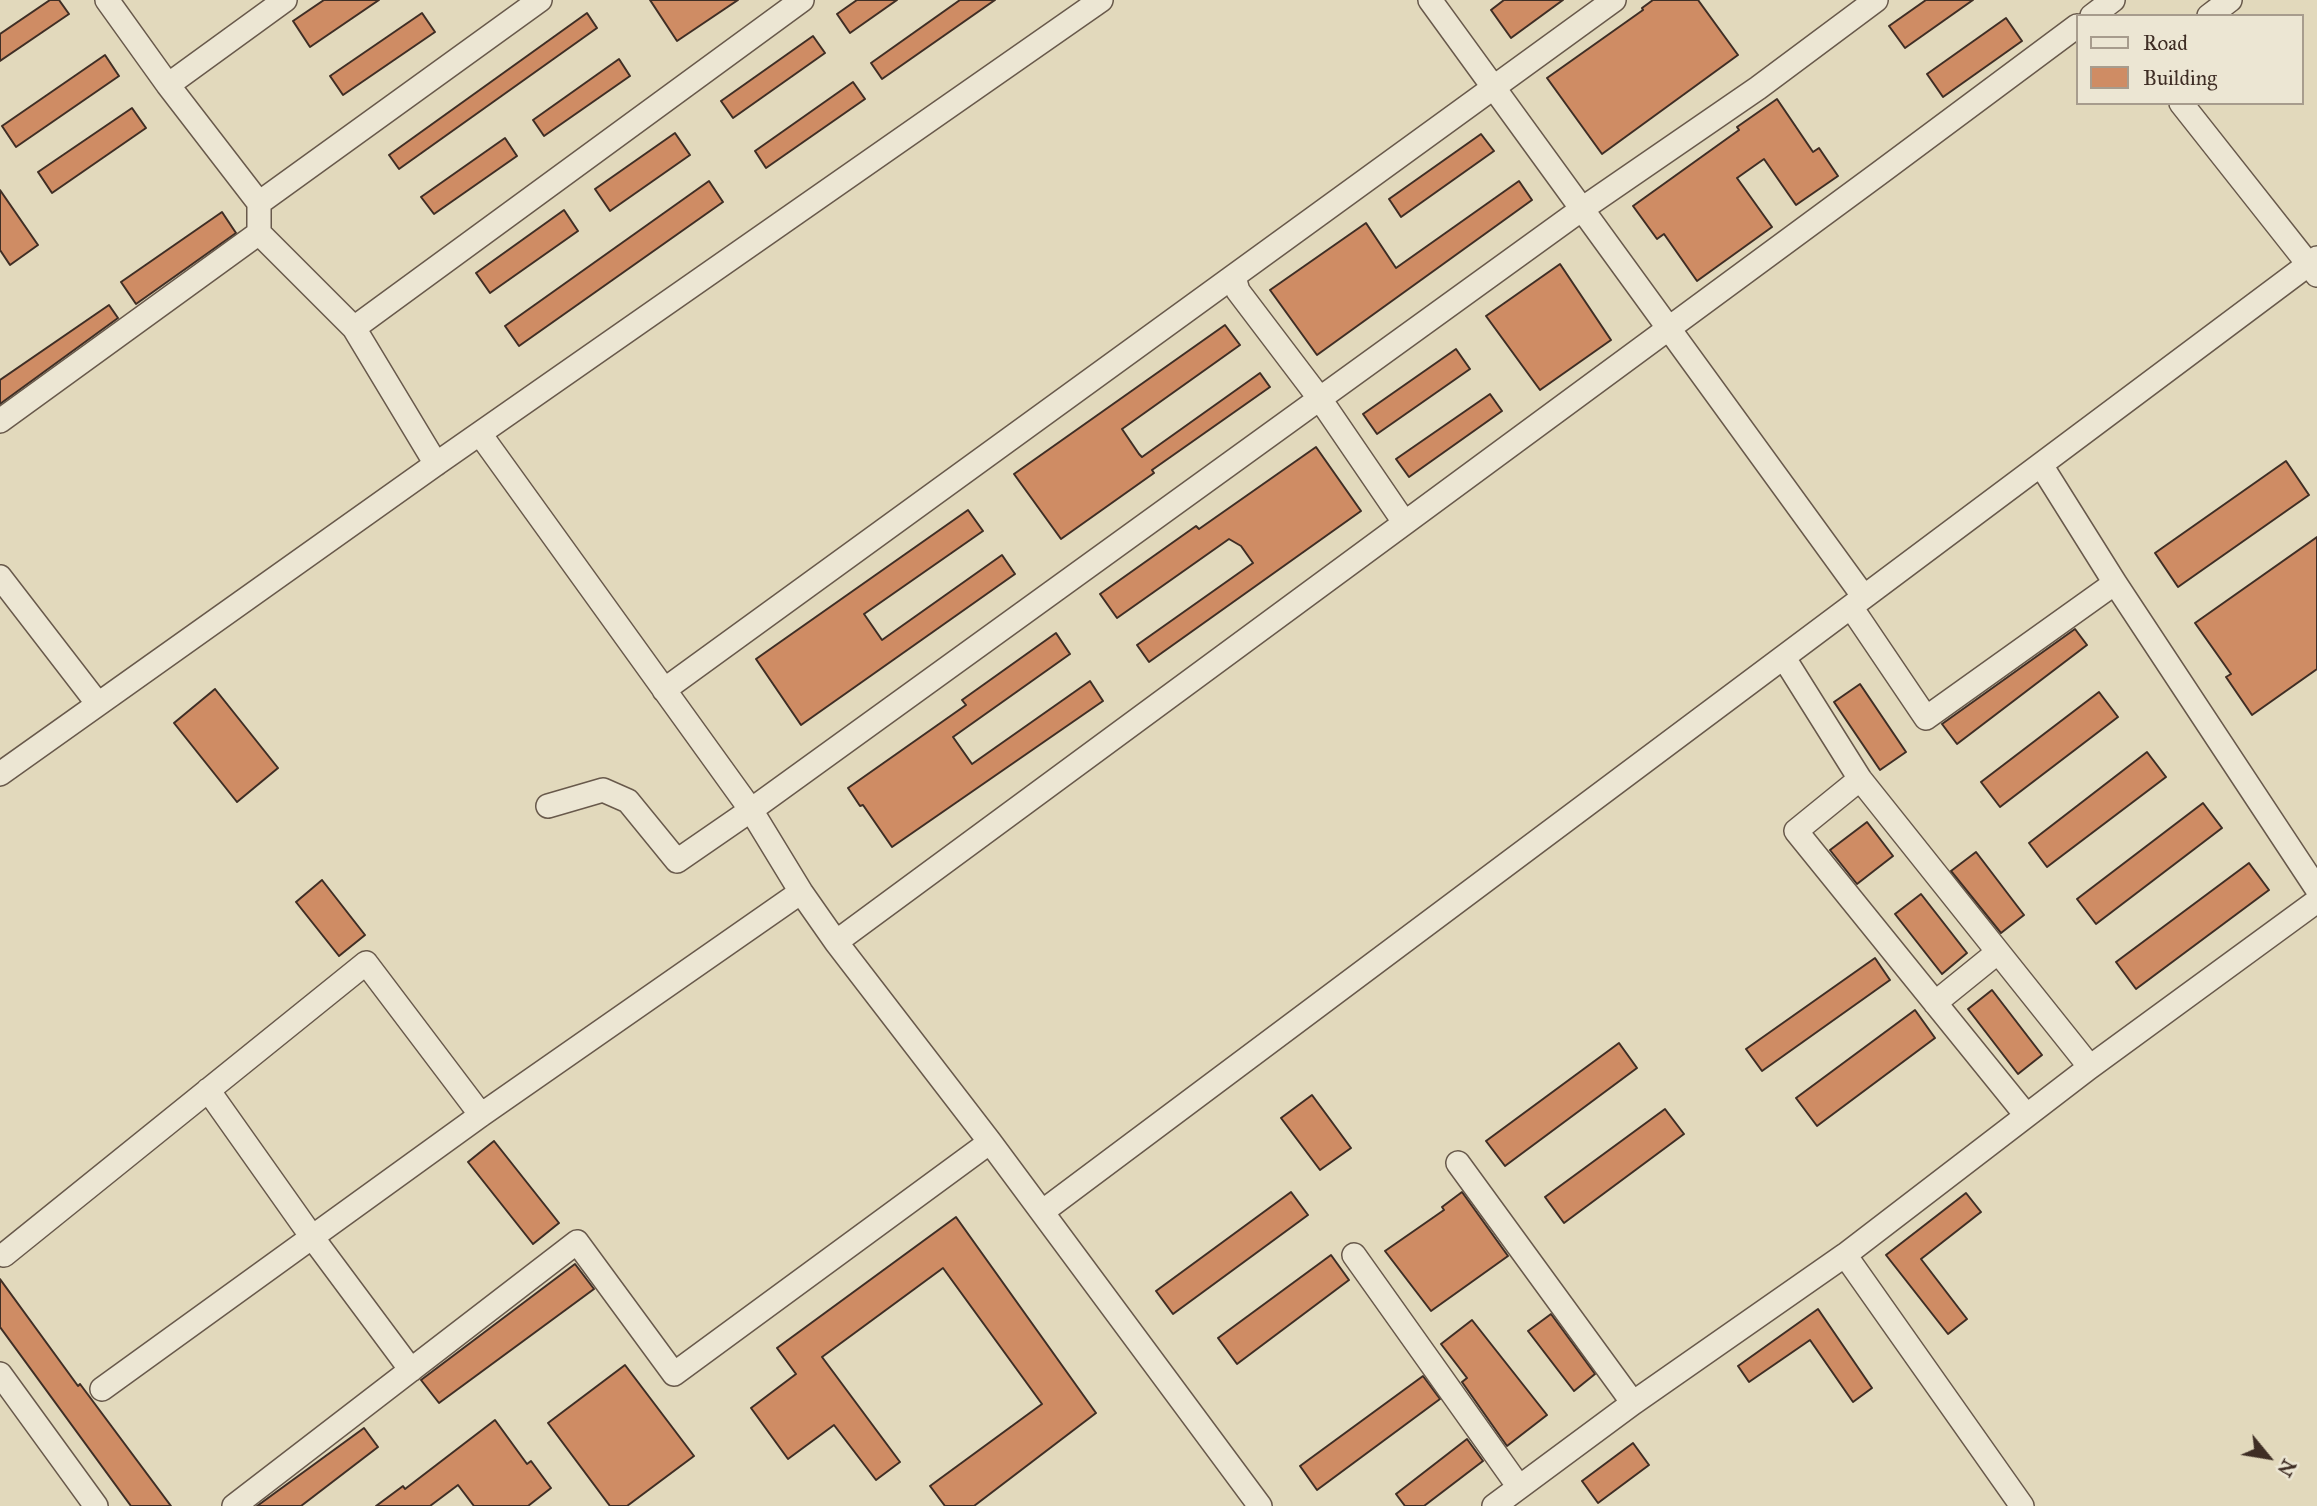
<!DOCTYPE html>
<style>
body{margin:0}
#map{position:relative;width:2317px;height:1506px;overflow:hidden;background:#e2d9bc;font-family:"IM FELL Great Primer",serif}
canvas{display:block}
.legend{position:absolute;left:2076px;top:14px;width:228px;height:91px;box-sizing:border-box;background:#ece6d3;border:2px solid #a79c8d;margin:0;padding:9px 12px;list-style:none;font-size:21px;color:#3f2e25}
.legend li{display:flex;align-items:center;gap:14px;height:35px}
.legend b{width:35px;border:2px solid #a79c8d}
.north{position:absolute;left:2233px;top:1422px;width:70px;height:70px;-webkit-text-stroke:5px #ece6d3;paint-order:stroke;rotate:120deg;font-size:19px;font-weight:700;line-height:28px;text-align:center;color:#3f2e25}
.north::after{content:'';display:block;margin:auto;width:24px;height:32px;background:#3f2e25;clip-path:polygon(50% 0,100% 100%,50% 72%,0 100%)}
</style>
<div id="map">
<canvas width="2317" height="1506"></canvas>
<ul class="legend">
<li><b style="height:9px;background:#ece6d3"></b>Road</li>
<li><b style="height:19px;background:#cf8c64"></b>Building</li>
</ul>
<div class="north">N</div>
</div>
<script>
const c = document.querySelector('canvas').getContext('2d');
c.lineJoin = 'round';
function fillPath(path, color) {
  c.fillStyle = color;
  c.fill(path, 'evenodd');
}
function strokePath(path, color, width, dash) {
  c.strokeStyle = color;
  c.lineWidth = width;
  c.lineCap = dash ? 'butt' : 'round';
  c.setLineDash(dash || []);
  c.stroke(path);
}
const building = new Path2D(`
 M50,0H59L69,14L0,61V34Z
 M324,0H379L310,47L293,21Z
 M650,0H738L677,41Z
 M857,0H897L850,33L837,14Z
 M960,0H995L882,79L871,63Z
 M1504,0H1563L1511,38L1491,10Z
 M1653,0H1698L1738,55L1602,154L1547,78L1643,10L1642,8Z
 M1926,0H1973L1905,48L1889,26Z
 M422,13L435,32L343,95L330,76Z
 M587,13L597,28L399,169L389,155Z
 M2006,18L2022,41L1943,97L1927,74Z
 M813,36L825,53L733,118L721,101Z
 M105,55L119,76L16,147L2,126Z
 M619,59L630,76L544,136L533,120Z
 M853,82L865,99L766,168L755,151Z
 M1777,99L1813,152L1819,148L1838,176L1796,205L1764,159L1737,178L1772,227L1697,281L1664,234L1657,239L1633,206L1739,130L1737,127Z
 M132,108L146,128L52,193L38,172Z
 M675,133L690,155L610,211L595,189Z
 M1481,134L1494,151L1401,217L1389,199Z
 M505,138L517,156L434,214L421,197Z
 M709,181L723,202L519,346L505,326Z
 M1519,181L1532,200L1317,355L1270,290L1366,223L1396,268Z
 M0,190L38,245L10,265L0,250Z
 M564,210L578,231L490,293L476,273Z
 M222,212L236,233L136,304L121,282Z
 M1560,264L1611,340L1540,390L1486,316Z
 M109,305L118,318L0,404V380Z
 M1225,325L1240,345L1122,429L1139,454L1142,457L1260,373L1270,387L1152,470L1154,473L1061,539L1014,474Z
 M1456,349L1470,369L1377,434L1363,414Z
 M1490,394L1502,411L1409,477L1396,459Z
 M1316,447L1361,511L1149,662L1137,645L1253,563L1241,546L1229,539L1117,618L1100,594L1196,526L1199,529Z
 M2286,461L2309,495L2178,587L2155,553Z
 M968,510L983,531L864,614L882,640L1002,555L1015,574L801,725L756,659Z
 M2317,537V669L2252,715L2226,677L2231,674L2195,623Z
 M2075,629L2087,645L1957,744L1942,724Z
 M1056,633L1070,654L953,737L972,764L1090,681L1103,701L892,847L863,805L860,806L848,788L966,705L962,700Z
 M1860,684L1906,752L1880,770L1834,702Z
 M215,689L278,768L237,802L174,723Z
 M2099,692L2118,717L2000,807L1981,782Z
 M2147,752L2166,777L2047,867L2029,843Z
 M2203,803L2222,828L2096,924L2077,899Z
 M1867,822L1893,856L1857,884L1830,850Z
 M1976,852L2024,915L2001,933L1951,871Z
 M2249,863L2269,890L2136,989L2116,962Z
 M322,880L365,935L339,956L296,902Z
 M1921,894L1967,953L1942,974L1895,914Z
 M1875,958L1890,980L1762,1071L1746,1049Z
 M1992,990L2042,1055L2018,1074L1968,1009Z
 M1915,1010L1935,1038L1817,1126L1796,1098Z
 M1619,1043L1637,1068L1505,1166L1486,1141Z
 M1312,1095L1351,1148L1320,1170L1281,1118Z
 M1665,1109L1684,1134L1564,1223L1545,1197Z
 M494,1141L559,1223L533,1244L468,1162Z
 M1291,1192L1308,1215L1173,1314L1156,1291Z
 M1462,1192L1508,1256L1431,1311L1385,1251L1444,1210L1442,1207Z
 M1966,1193L1981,1212L1921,1259L1967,1319L1948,1334L1886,1255Z
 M956,1217L1096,1413L974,1506H945L930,1486L1042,1404L943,1268L822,1357L900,1462L876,1480L834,1425L788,1459L751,1408L796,1374L777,1348Z
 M1331,1255L1349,1280L1237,1364L1218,1338Z
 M575,1264L594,1289L439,1403L421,1380Z
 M0,1279L78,1386L80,1384L171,1506H131L0,1327Z
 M1818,1309L1872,1388L1853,1402L1810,1340L1749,1382L1738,1366Z
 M1551,1314L1595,1374L1574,1391L1528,1331Z
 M1472,1320L1547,1415L1507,1446L1462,1382L1467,1378L1441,1344Z
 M625,1365L694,1456L627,1506H610L548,1423Z
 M1423,1376L1440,1399L1317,1490L1300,1466Z
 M495,1420L527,1464L531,1461L551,1488L528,1506H474L458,1485L430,1506H376L403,1486L405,1489Z
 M364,1428L378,1447L301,1506H257Z
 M1467,1439L1483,1461L1424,1506H1405L1396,1494Z
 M1633,1443L1649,1465L1598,1503L1582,1481Z`);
const street = new Path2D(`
 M107,0L168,85L259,203V233L354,328L436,464
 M1430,0L1864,597
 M2092,16L2113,0
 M2209,16L2230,0
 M168,85L285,0
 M2181,103L2317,275
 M259,203L540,0
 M1234,277L1238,291L1320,399L1404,522
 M354,328L802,0
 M0,421L259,233
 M480,434L751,810L801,892L836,942L990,1142L1260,1506
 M2041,465L2115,583L2317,889
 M0,577L98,704
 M1851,607L1926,718L2115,583
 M1784,658L1860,779L2090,1067
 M664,690L1614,0
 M0,774L436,464L1101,0
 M1860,779L1796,831L2026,1115
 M548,806L603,790L628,801L677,861L751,810L1582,209L1758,88L1876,0
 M836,942C1249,637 1665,334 2077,26
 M1935,1003L1998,952
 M208,1090L312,1237L411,1370
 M1458,1163L1633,1403
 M1042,1212L2317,258
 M4,1255L366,963L481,1115
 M1354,1255L1519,1487
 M1845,1255L2022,1506
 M0,1374L96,1506
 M102,1389L481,1115L801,892
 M234,1506L577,1242L674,1374L990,1142
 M1494,1506L1633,1403L1845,1255L2090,1067L2317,901`);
fillPath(building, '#cf8c64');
strokePath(building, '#3f2e25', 2);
strokePath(street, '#68594b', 26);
strokePath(street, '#ece6d3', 23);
</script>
